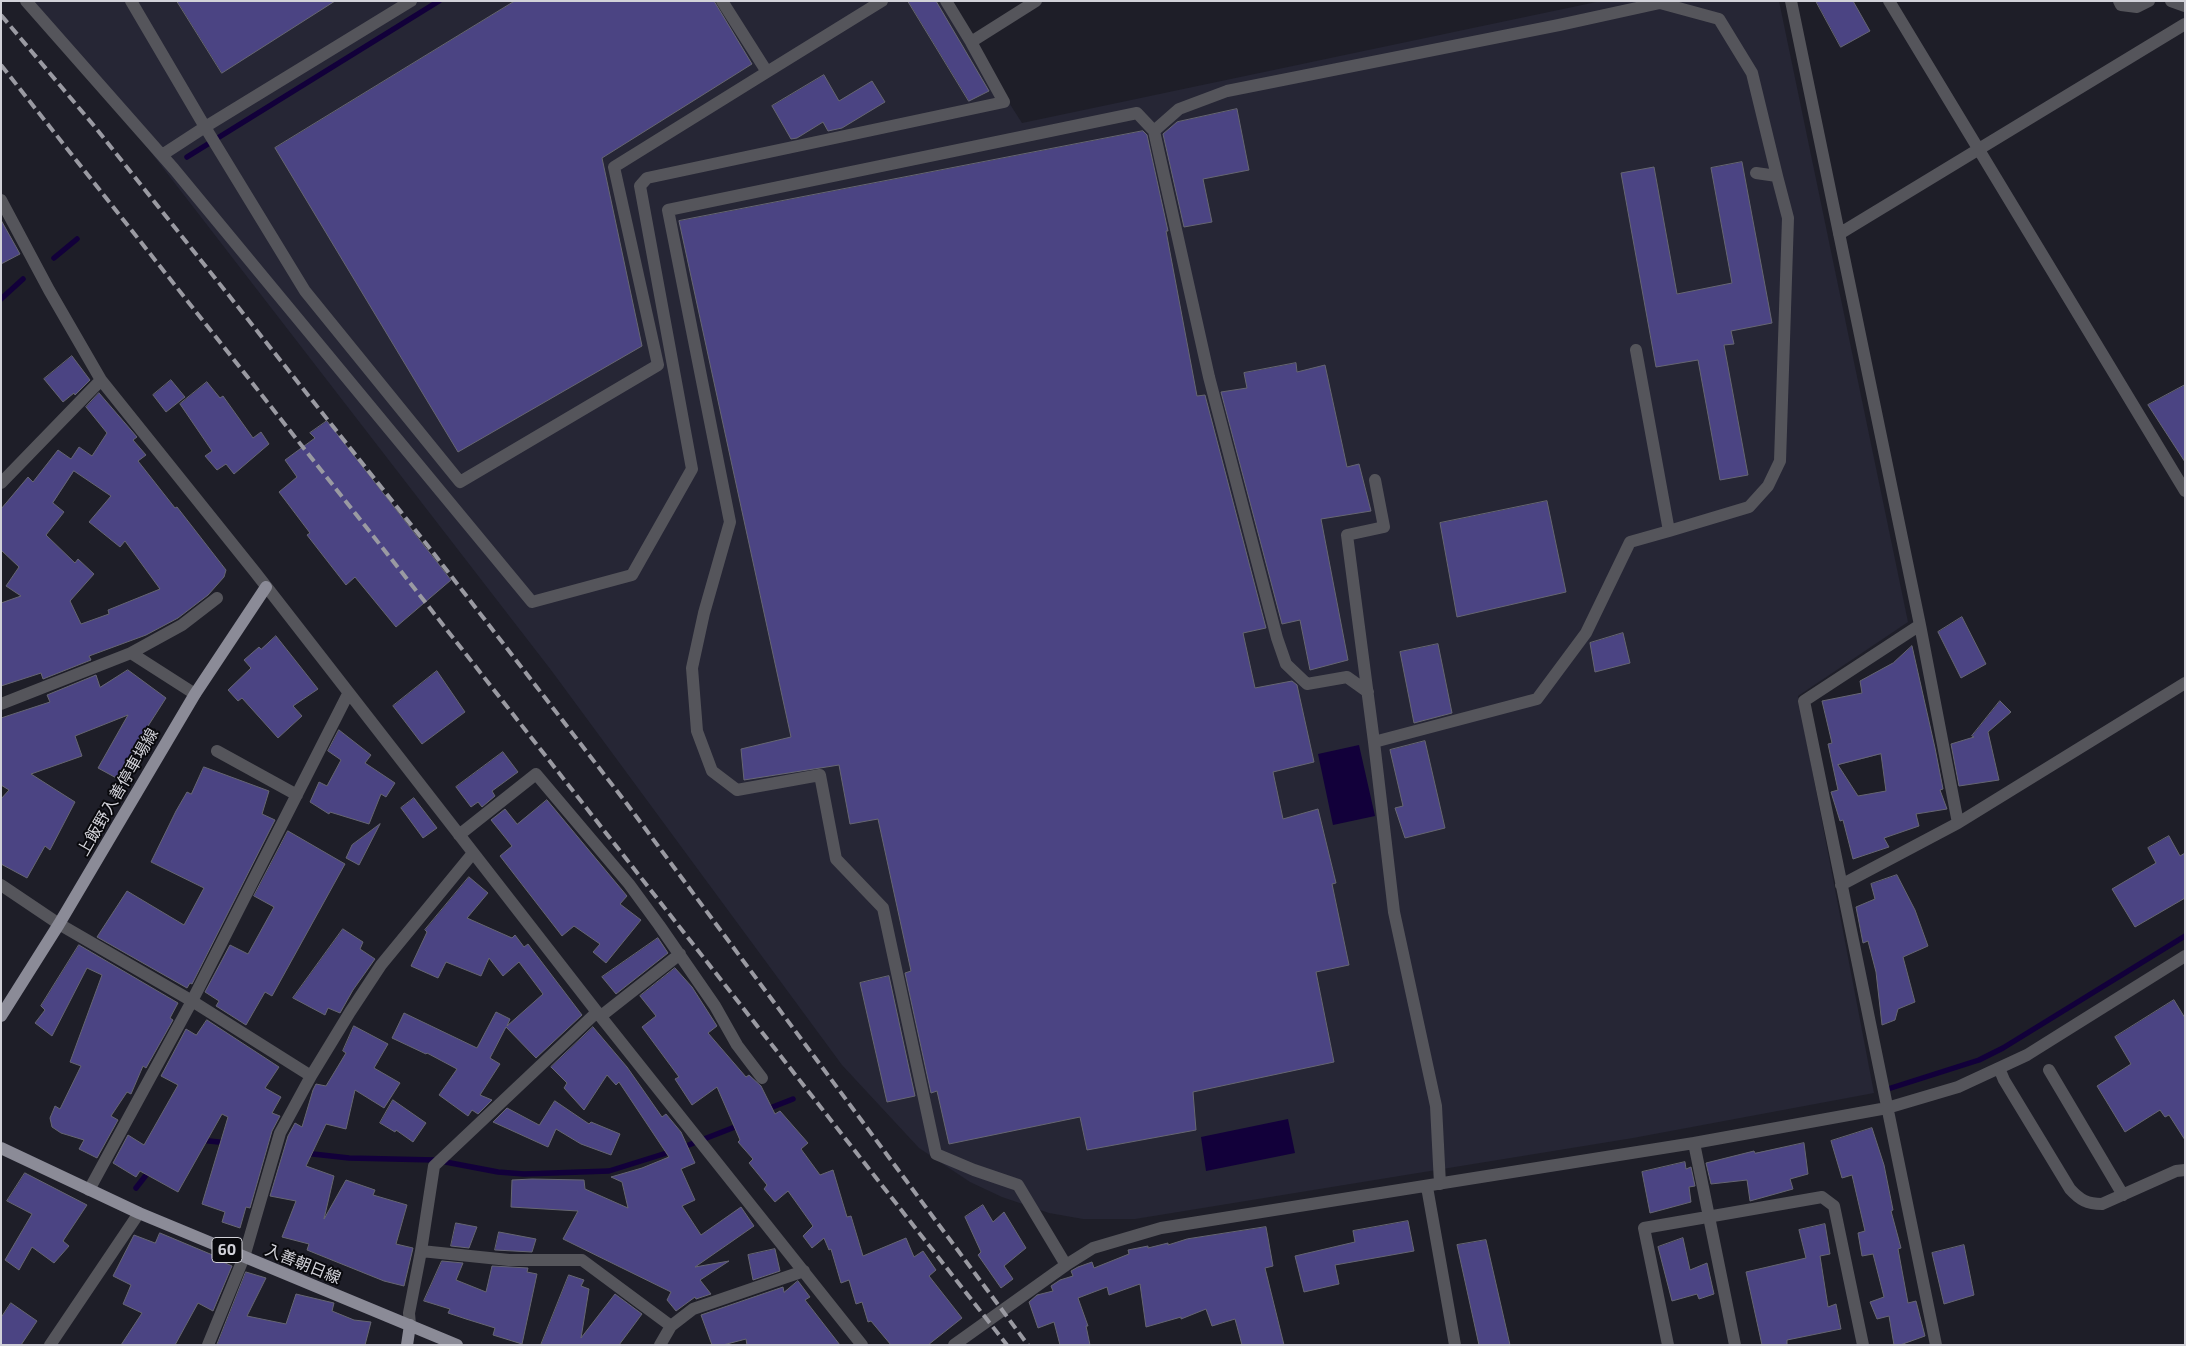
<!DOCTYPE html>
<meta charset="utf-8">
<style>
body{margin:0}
#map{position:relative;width:2186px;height:1346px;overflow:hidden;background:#1e1e28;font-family:"Exo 2",sans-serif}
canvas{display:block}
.frame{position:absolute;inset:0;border:2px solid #d2d2d9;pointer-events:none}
</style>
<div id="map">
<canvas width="2186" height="1346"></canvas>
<div class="frame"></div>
</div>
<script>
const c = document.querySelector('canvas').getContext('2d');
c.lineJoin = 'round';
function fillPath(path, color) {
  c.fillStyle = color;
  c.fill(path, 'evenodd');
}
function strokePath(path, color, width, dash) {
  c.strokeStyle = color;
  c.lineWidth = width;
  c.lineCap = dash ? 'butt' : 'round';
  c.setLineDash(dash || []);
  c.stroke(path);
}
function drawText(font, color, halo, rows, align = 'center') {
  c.font = font + ' "Exo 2","Noto Sans JP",sans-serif';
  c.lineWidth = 4;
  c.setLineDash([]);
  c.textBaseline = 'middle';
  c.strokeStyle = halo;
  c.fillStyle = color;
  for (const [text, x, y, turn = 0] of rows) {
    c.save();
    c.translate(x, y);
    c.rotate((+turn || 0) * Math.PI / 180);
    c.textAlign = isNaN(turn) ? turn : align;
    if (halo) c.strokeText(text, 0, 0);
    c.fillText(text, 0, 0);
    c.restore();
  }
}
const built = new Path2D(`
 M34,1H944L1022,123L1601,1H1779L1908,622L1798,696L1874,1093L1633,1138L1135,1219H1083L1049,1213L1002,1197L970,1182L919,1148L842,1065L551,670Z`);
const water = new Path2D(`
 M1359,745L1375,816L1333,825L1318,754Z
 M1288,1119L1295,1153L1206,1171L1201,1137Z`);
const stream = new Path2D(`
 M187,157L439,1
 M54,258L77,239
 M1,299L23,279
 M1891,1088L1979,1060L2003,1048L2185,936
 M765,1110L793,1099
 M200,1140L228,1143
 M681,1148L740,1125
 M304,1153L349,1158L435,1160L498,1172L524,1174L609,1171L673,1151
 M136,1188L150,1170`);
const building = new Path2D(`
 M177,1H335L222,73Z
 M515,1H714L752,64L602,158L642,346L458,452L275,148Z
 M908,1H936L989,91L969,101Z
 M1816,1H1853L1870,31L1841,47Z
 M824,75L839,101L872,81L885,102L842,128L828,131L823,122L797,138L791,139L772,106Z
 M1237,109L1249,170L1203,179L1212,222L1184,227L1163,134L1177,122Z
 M1143,131L1147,135L1168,231H1166L1197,396L1205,395L1266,628L1243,633L1255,688L1292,681L1297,685L1314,762L1273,772L1283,819L1318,809L1336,883L1332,884L1349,965L1316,972L1334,1062L1193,1092L1196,1130L1087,1150L1080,1117L949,1144L937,1091L931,1093L905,973L911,971L878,819L850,824L839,765L744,780L741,749L791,737L679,221Z
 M1742,162L1772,323L1731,331L1734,344L1724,345L1748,475L1720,480L1698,360L1656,367L1621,173L1654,167L1677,294L1732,283L1711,168Z
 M1,220L20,254L1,264Z
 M72,356L90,380L75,395L74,393L63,402L44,379Z
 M1296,363L1297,372L1325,365L1347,467L1359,464L1371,511L1321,519L1348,660L1310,670L1300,620L1282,624L1221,392L1247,388L1244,373Z
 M171,380L185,397L166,412L153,395Z
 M207,382L220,398L223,396L253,438L261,432L269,444L234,474L226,464L217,470L205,456L212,451L180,404Z
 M2185,385V462L2148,405Z
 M99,393L137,437L133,440L146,455L138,461L175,508L177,507L226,570L224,577L208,595L178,618L146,635L89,656L91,660L43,679L41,673L1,686V603L21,596L6,586L19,567L1,550V509L28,477L33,482L58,450L71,459L79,447L92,456L107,433L86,407ZM74,471L111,496L89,522L120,547L125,541L160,589L108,610L109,614L81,624L70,601L94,574L78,559L75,563L46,535L64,512L53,503Z
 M327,421L451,580L396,627L355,577L346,585L307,535L310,533L279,492L297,477L285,460L315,438L310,433Z
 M1547,501L1566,592L1457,617L1440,523Z
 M1962,617L1986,664L1961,678L1938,632Z
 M1623,633L1630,663L1595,672L1590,643Z
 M276,636L318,689L293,706L302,716L278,738L242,698L238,701L228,690L251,668L244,660L259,647L261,649Z
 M1438,644L1452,713L1414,723L1400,652Z
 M1912,646L1935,748L1943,789L1940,790L1947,809L1916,814L1919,826L1884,838L1889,847L1853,859L1843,820L1840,821L1831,792L1838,790L1828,744L1832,743L1822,701L1862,693L1860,681L1893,663ZM1881,754L1886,791L1858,796L1838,765Z
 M128,670L166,698L132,751L134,753L120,780L98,768L128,715L75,736L82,756L31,774L75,802L50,850L45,846L27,878L1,864V799L9,790L1,785V718L50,702L47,695L96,675L100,687Z
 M437,671L465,712L422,744L393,706Z
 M2000,701L2011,712L1988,732L1999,780L1959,786L1951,744L1974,737L1972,736Z
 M339,730L371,755L365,763L395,783L386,797L381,794L369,824L330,812L329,814L310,802L319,782L327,786L341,760L328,751Z
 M1425,741L1445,828L1405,838L1395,808L1403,806L1390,750Z
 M503,752L518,772L492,791L495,796L482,807L478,802L471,807L456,787Z
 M204,767L269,791L262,814L275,820L192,984L190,983L187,988L97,937L127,891L184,925L204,888L151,862L176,811L187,792L191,794Z
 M414,798L437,828L423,838L401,808Z
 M547,800L627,896L620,904L641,920L606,963L593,952L600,944L574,926L562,936L500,856L512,846L491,820L505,809L517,824Z
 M380,824L359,865L346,858L352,845Z
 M288,831L345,864L272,996L265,992L246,1025L216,1006L219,1001L205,992L230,945L248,954L274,907L254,896Z
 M2169,836L2180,856L2185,853V898L2135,927L2112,889L2156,863L2148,848Z
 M1897,875L1915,910L1928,946L1903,957L1915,1002L1898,1009L1895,1020L1882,1025L1876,972L1868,941L1863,943L1856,907L1875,899L1871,884Z
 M469,877L488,893L467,918L512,938L515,935L524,947L528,944L582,1015L536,1058L506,1027L490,1058L500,1064L480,1095L492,1100L478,1114L472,1110L468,1116L439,1095L457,1069L427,1053L426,1054L392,1038L404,1013L477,1048L496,1012L510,1019L507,1026L543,994L519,962L503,976L489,958L481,976L446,962L438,978L411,966L427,932L425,930Z
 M343,929L363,942L360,949L375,959L353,990L340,1013L328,1008L325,1015L293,998Z
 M658,938L668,953L616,994L602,977Z
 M79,945L178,1003L170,1018L173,1020L146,1068L143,1066L131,1094L127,1092L111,1116L118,1120L97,1158L79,1149L84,1140L61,1133L52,1127L50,1118L55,1106L60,1109L81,1066L70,1062L102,975L87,968L52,1036L35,1023L45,1010L41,1006Z
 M675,968L692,987L717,1026L708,1033L746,1077L749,1075L761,1086L775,1114L780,1111L808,1143L801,1149L820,1175L833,1170L847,1217L851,1216L863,1256L906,1238L914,1257L923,1251L936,1270L929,1276L962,1318L928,1345H891L871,1321L868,1322L862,1302L856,1304L849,1280L841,1283L831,1249L829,1250L824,1238L812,1248L803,1236L813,1226L788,1191L775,1202L764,1189L767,1185L749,1163L753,1159L738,1142L740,1140L717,1087L692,1105L675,1079L679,1077L642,1027L656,1016L640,996Z
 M889,976L915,1096L887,1102L860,983Z
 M2174,1000L2185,1018V1140L2169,1115L2165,1117L2160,1110L2125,1132L2097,1086L2131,1064L2115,1037Z
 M207,1020L279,1067L265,1088L281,1097L272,1113L280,1116L272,1131L250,1208L246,1207L240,1228L222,1222L225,1212L202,1204L228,1117L222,1114L178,1192L140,1171L136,1177L113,1163L128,1135L144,1145L178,1085L161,1076L186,1029L196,1035Z
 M354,1026L388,1044L374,1068L400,1083L384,1108L355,1090L346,1129L326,1124L306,1166L334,1176L324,1219L346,1180L375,1190L373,1195L407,1205L396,1244L413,1248L404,1286L384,1281L307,1250L309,1244L282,1237L296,1201L270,1196L288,1136L295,1123L302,1127L313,1090L316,1084L326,1086L346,1053L343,1051Z
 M593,1027L627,1067L662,1117L666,1114L681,1132L695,1163L681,1169L695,1200L682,1206L701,1235L741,1207L754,1226L695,1267L729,1261L700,1280L711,1294L696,1299L695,1297L676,1311L667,1300L671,1292L563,1239L578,1211L511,1207L512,1180L532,1179L584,1180L585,1189L628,1208L622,1182L611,1177L642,1168L669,1157L619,1082L616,1085L607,1075L584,1110L564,1088L567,1083L551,1067Z
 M393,1100L426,1123L413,1142L396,1130L395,1132L380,1123Z
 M555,1101L589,1124L591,1122L620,1134L611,1155L581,1144L556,1129L548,1147L493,1122L507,1108L539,1125Z
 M1872,1128L1884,1165L1893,1210L1891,1211L1901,1248L1898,1249L1908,1303L1916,1301L1925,1336L1900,1345H1894L1889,1316L1877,1319L1870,1302L1884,1297L1873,1254L1862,1256L1858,1233L1865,1231L1852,1175L1842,1178L1831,1141Z
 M1804,1143L1808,1174L1790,1179L1793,1189L1750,1201L1747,1180L1711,1184L1706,1163L1754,1151L1755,1153Z
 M1685,1162L1686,1169L1691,1167L1695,1186L1689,1187L1691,1202L1650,1213L1642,1172Z
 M25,1173L87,1205L63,1241L69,1246L54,1263L32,1247L19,1270L5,1260L32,1214L7,1201Z
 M983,1205L993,1222L1004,1212L1026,1248L1004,1266L1013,1279L1001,1288L978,1255L981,1252L965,1217Z
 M1408,1221L1414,1251L1335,1265L1339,1284L1304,1292L1295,1256L1355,1242L1353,1231Z
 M456,1223L477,1227L469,1248L451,1246Z
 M1825,1224L1830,1254L1820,1256L1828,1307L1836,1304L1841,1329L1787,1340V1345H1762L1746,1272L1806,1258L1799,1230Z
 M1266,1227L1273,1266L1265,1268L1284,1345H1242L1235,1319L1212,1326L1206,1309L1181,1319V1317L1146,1327L1140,1284L1109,1295L1107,1287L1078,1298L1088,1326H1086L1090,1345H1060L1054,1322L1038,1328L1029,1302L1037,1295L1053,1291L1051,1286L1060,1280L1073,1276L1071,1271L1078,1267L1092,1262L1094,1268L1129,1254L1128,1250L1148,1246V1248L1168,1243V1245L1187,1239Z
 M499,1232L536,1239L532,1252L495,1250Z
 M160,1233L215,1256L214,1258L232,1266L213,1311L198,1303L175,1345H121L142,1313L123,1304L131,1285L113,1276L134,1235L155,1243Z
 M1683,1238L1690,1270L1707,1263L1714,1294L1699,1299L1697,1294L1672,1301L1658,1247Z
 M1486,1240L1510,1345H1479L1457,1245Z
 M1964,1245L1974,1295L1944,1304L1932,1253Z
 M775,1249L780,1271L753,1280L748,1255Z
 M442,1261L463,1263L456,1280L486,1292L492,1266L528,1268L527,1272L537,1274L522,1344L493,1335L495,1328L466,1319L448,1313L450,1309L424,1301Z
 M246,1272L266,1278L247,1316L286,1324L296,1294L334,1303L332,1311L354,1320L371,1322L365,1345H217Z
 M569,1275L584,1280L581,1286L589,1289L581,1338L615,1294L642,1314L619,1345H541Z
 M798,1281L810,1297L805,1300L840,1345H747L746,1339L723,1345H712L701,1315L783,1287L784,1292Z
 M11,1303L37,1321L21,1345H1V1318Z`);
const minor = new Path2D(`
 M26,1L174,169L532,602L632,575L692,469L640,186L647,178L1004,102L971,42L946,1
 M131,1L205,127L411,1
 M1791,1L1920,625L1958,823
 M1889,1L2185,491
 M2119,1L2121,5L2137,7L2149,1
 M2171,1L2185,6
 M971,42L1036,1
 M767,72L882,1
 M162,155L205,127L305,291L460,482L658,365L614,167L767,72L722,1
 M1,200L49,290L101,380L255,572L597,1012L862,1345
 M1839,234L2185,24
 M1,483L101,380
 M1669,531L1749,507L1768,486L1780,461L1788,218L1777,176L1756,173
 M1920,625L1804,701L1936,1345
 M131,653L182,625L217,598
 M1368,692L1347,677L1307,684L1286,664L1277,638L1209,377L1154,131L1179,109L1227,91L1559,25L1660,3L1719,19L1752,73L1777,176
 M1,704L131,653L195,694
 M1374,742L1347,535L1384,527L1375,480
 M217,751L297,795
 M459,835L536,774L629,884L659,925L715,1006L737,1045L762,1078
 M1,885L59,924L192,1001L311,1076L280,1133L244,1257L208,1345
 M1841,885L1958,823L2185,683
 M601,1016L680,954
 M1999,1068L2004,1080L2070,1189C2080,1200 2087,1204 2102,1204L2176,1171L2185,1170
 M2049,1070L2123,1195
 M311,1076L350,1012L381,965L473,853
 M1694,1143L1735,1345
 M1440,1184L1436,1106L1394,912L1374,742L1537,699L1586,633L1630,542L1669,531L1636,350
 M1427,1187L1455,1345
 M89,1190L192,1001L348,694
 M421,1251L509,1260H582L671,1326L693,1309L804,1271
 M1066,1265L1018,1185L974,1170L936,1154L883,908L836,859L820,775L737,790L712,771L697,731L692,668L704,613L730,522L668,210L1137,113L1154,131
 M410,1325L409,1313L421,1251L434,1166L597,1012
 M50,1345L139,1213
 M660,1345L671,1326
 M954,1345L1066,1265L1093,1248L1161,1228L1694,1143L1887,1108L1958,1087L2027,1055L2185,956
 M1668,1345L1644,1228L1822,1197L1834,1206L1863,1345`);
const major = new Path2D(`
 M1,1016L59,924L195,694L266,587
 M1,1148L139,1213L457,1345
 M407,1345L410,1325`);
const rail = new Path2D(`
 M1,15L95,127L428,546L627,804L1028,1345
 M1,65L400,570L1007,1345`);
const shields = [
 [227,1250,30]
];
const shieldNames = [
 ["60",227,1250]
];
const streetNames = [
 ["上飯野入善停車場線",118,792,-60],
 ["入善朝日線",303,1264,22]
];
fillPath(built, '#262635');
fillPath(water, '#12003a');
strokePath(stream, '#12003a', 5.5);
fillPath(building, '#4b4483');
strokePath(building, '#666672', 1);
strokePath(minor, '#55555b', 12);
strokePath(major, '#8b8b97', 12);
strokePath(rail, '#9a9aa2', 4, [10, 5]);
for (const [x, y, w] of shields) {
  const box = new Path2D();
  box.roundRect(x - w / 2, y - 12.5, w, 25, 4);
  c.fillStyle = '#09090d';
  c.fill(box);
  strokePath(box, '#d2d2d9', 1);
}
drawText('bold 15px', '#d2d2d9', null, shieldNames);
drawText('16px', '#d2d2d9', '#09090d', streetNames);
</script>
